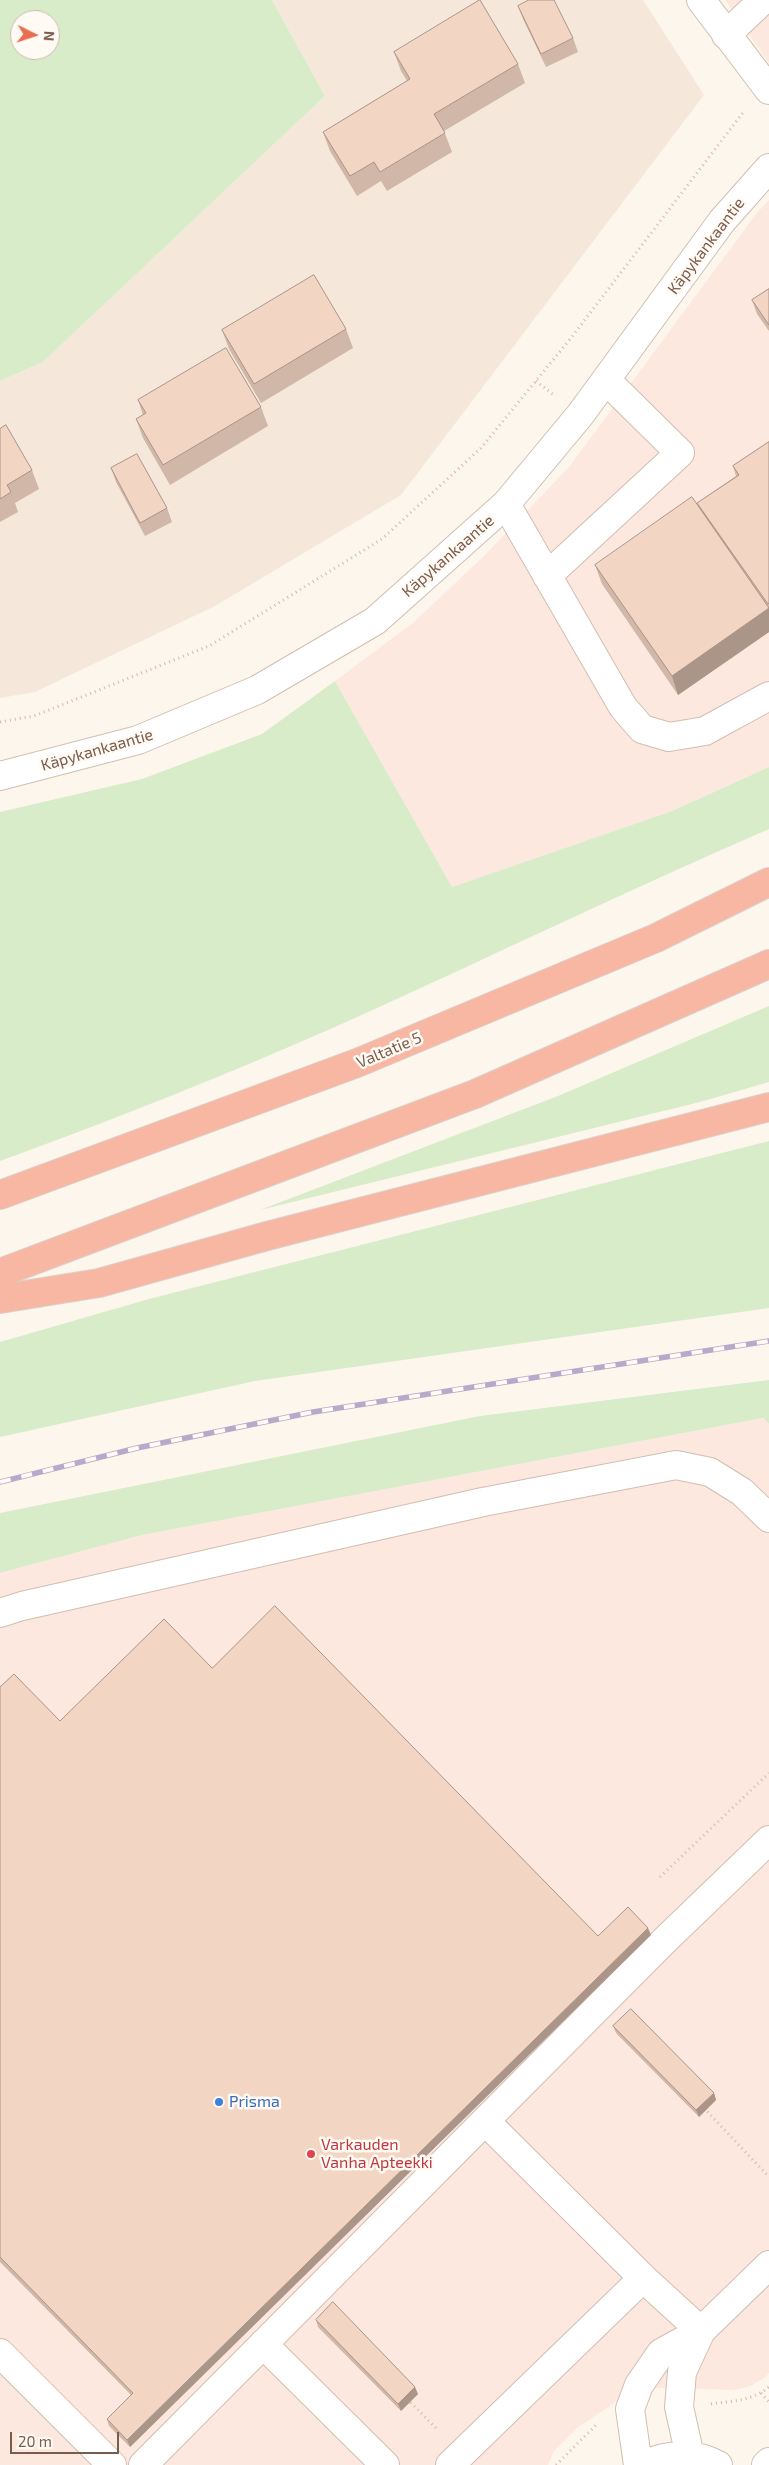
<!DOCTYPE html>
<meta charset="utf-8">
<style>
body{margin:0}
#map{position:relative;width:769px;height:2465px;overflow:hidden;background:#fdf6ec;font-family:"Exo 2",sans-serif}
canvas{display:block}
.north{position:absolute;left:10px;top:10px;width:50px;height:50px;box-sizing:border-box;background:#fffaf3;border:1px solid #cabbb1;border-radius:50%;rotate:94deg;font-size:14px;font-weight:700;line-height:20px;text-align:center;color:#7a5c4d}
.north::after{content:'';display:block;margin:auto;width:18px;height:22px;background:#e76f51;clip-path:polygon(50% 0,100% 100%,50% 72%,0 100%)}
.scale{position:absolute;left:10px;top:2432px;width:109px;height:22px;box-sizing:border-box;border:2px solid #7a5c4d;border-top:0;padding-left:6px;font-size:15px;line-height:18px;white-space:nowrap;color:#7a5c4d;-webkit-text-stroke:4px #fffaf3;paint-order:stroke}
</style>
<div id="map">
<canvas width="769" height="2465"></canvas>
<div class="north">N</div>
<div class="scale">20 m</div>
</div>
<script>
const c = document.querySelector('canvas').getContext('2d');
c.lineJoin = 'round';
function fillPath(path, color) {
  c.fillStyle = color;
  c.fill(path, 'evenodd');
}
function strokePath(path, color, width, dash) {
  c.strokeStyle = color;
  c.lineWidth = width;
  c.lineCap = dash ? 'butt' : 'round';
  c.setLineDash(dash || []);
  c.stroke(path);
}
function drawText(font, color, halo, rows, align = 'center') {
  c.font = font + ' "Exo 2",sans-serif';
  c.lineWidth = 5;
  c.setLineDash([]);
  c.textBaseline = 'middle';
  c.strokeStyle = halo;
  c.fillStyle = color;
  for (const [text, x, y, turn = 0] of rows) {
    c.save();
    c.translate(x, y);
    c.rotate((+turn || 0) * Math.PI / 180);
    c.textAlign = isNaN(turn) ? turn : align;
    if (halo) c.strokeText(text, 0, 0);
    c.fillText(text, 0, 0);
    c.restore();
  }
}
const residential = new Path2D(`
 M272,0H643L704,95L401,495L215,606L35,692L0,698V381L43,362L325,96Z`);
const commercial = new Path2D(`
 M725,0H769V63Z
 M769,200V767L672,811L452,887L335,681L414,622L483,557L569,467L756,214Z
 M763,1418L769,1424V2373L764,2378L750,2386L735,2390L656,2388L620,2399L577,2428L554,2451L548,2465H0V1573L142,1535Z`);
const green = new Path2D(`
 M0,0H272L325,96L43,362L0,381ZM20,20H50V50H20Z
 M335,681L452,887L672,811L769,767V829C626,891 486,959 344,1023C231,1073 116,1119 0,1161V812L142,779L262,734Z
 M769,1006V1082L700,1102L260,1210L558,1096Z
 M769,1141V1308L255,1381L0,1437V1342L149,1299Z
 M769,1380V1424L763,1418L142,1535L0,1573V1513L480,1416Z`);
const path = new Path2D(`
 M536,381L555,396
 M0,722L34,716L209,646L382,539L481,448L571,338L745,110
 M660,1877L769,1773
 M704,2108L769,2177
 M761,2393L769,2402
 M407,2399L438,2430
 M711,2404C732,2401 752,2401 769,2387
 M556,2465L598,2423`);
const minor = new Path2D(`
 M701,0L769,90
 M726,35L763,0
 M506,504L623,707L642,729L669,737L705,731L769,696
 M547,576L680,453L606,380
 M0,776L138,740L257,690L375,621L506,504L580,415L722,221L769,168
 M0,1613L22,1606L483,1502L676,1465L710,1472L742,1492L769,1518
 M485,2121L643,2278L701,2331
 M263,2344L385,2465
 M0,2353L112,2465
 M690,2456L679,2407L682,2372L701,2331
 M143,2465L663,1942L769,1840
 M450,2465L643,2278
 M638,2465L630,2409L639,2385L661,2353L701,2331L769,2265
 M644,2465C667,2454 694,2452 718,2465
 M766,2465L769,2462`);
const highway = new Path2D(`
 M0,1195L357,1063L656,938L769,882
 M0,1273L475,1094L769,964
 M0,1299L99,1283L267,1236L769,1107`);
const rail = new Path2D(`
 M0,1482L137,1448L313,1412L769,1341`);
const wall = new Path2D(`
 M518,6L573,38L578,52L546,67L523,19Z
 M394,52L518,64L525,83L444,131L452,152L387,191L381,181L357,196L330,151L323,132L407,81L401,71Z
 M769,289V331L757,314L752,300Z
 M346,329L353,348L261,403L229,349L222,330Z
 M138,400L261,407L268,426L170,485L143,438L136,419L143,415Z
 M0,429L32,470L39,489L15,503L18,512L0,522Z
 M769,442V632L678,695L602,584L595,565L699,507L697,503L736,476L733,466Z
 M111,468L167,508L172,522L145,536L116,482Z
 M212,1668L598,1936L651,1935L130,2447L109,2426L107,2419L131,2395L0,2262V1687L60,1721Z
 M613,2026L714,2093L716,2100L699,2117L616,2033Z
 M316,2320L418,2394L401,2411L318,2327Z`);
const shadedWall = new Path2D(`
 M769,608V632L678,695L672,676Z
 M648,1928L651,1935L130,2447L127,2440Z
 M714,2093L716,2100L699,2117L696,2110Z
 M415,2387L418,2394L401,2411L398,2404Z`);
const building = new Path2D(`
 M480,0L518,64L434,114L445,133L380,172L374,162L350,176L323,132L410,79L394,52Z
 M529,0H554L573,38L541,54L518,6Z
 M314,275L346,329L254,384L222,330Z
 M769,289V325L752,300Z
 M226,348L261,407L163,465L136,419L146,413L138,400Z
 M6,425L32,470L7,485L11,492L0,499V429Z
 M769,442V603L768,604L697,503L739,475L733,466Z
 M137,454L167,508L140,523L111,468Z
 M692,497L769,608L672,676L595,565Z
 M275,1606L598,1936L628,1907L648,1928L127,2440L107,2419L133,2393L0,2257V1687L14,1674L60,1721L164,1619L212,1668Z
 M631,2009L714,2093L696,2110L613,2026Z
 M333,2302L415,2387L398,2404L316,2320Z`);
const markers = [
 [219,2102,5,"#3f7fe0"],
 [311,2154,5,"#e0444e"]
];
const streetNames = [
 ["Käpykankaantie",706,246,-53],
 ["Käpykankaantie",448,556,-41],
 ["Käpykankaantie",97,750,-16],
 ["Valtatie 5",389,1050,-23]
];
const shopNames = [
 ["Prisma",229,2102]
];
const healthNames = [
 ["Varkauden",321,2145],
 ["Vanha Apteekki",321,2163]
];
fillPath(residential, '#f5e8da');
fillPath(commercial, '#fde8e0');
fillPath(green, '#d8ecc9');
strokePath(minor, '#d1beb0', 30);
strokePath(highway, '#dad1cd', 30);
strokePath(path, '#d9b8a5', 3, [1, 4]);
strokePath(minor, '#fff', 28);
strokePath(highway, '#f7b7a3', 28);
strokePath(rail, '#b9a8c9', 5.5);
strokePath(rail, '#fffaf3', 4, [11]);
fillPath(wall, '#d1b7a8');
fillPath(shadedWall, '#aa9588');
fillPath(building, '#f3d5c3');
strokePath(building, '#aa9588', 1);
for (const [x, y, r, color] of markers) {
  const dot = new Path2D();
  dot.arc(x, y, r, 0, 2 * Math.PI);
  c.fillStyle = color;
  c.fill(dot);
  strokePath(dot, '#fffaf3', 2);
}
drawText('16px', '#7a5c4d', '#fffaf3', streetNames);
drawText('16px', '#366cbe', '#fffaf3', shopNames, 'left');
drawText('16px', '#be3a42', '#fffaf3', healthNames, 'left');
</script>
